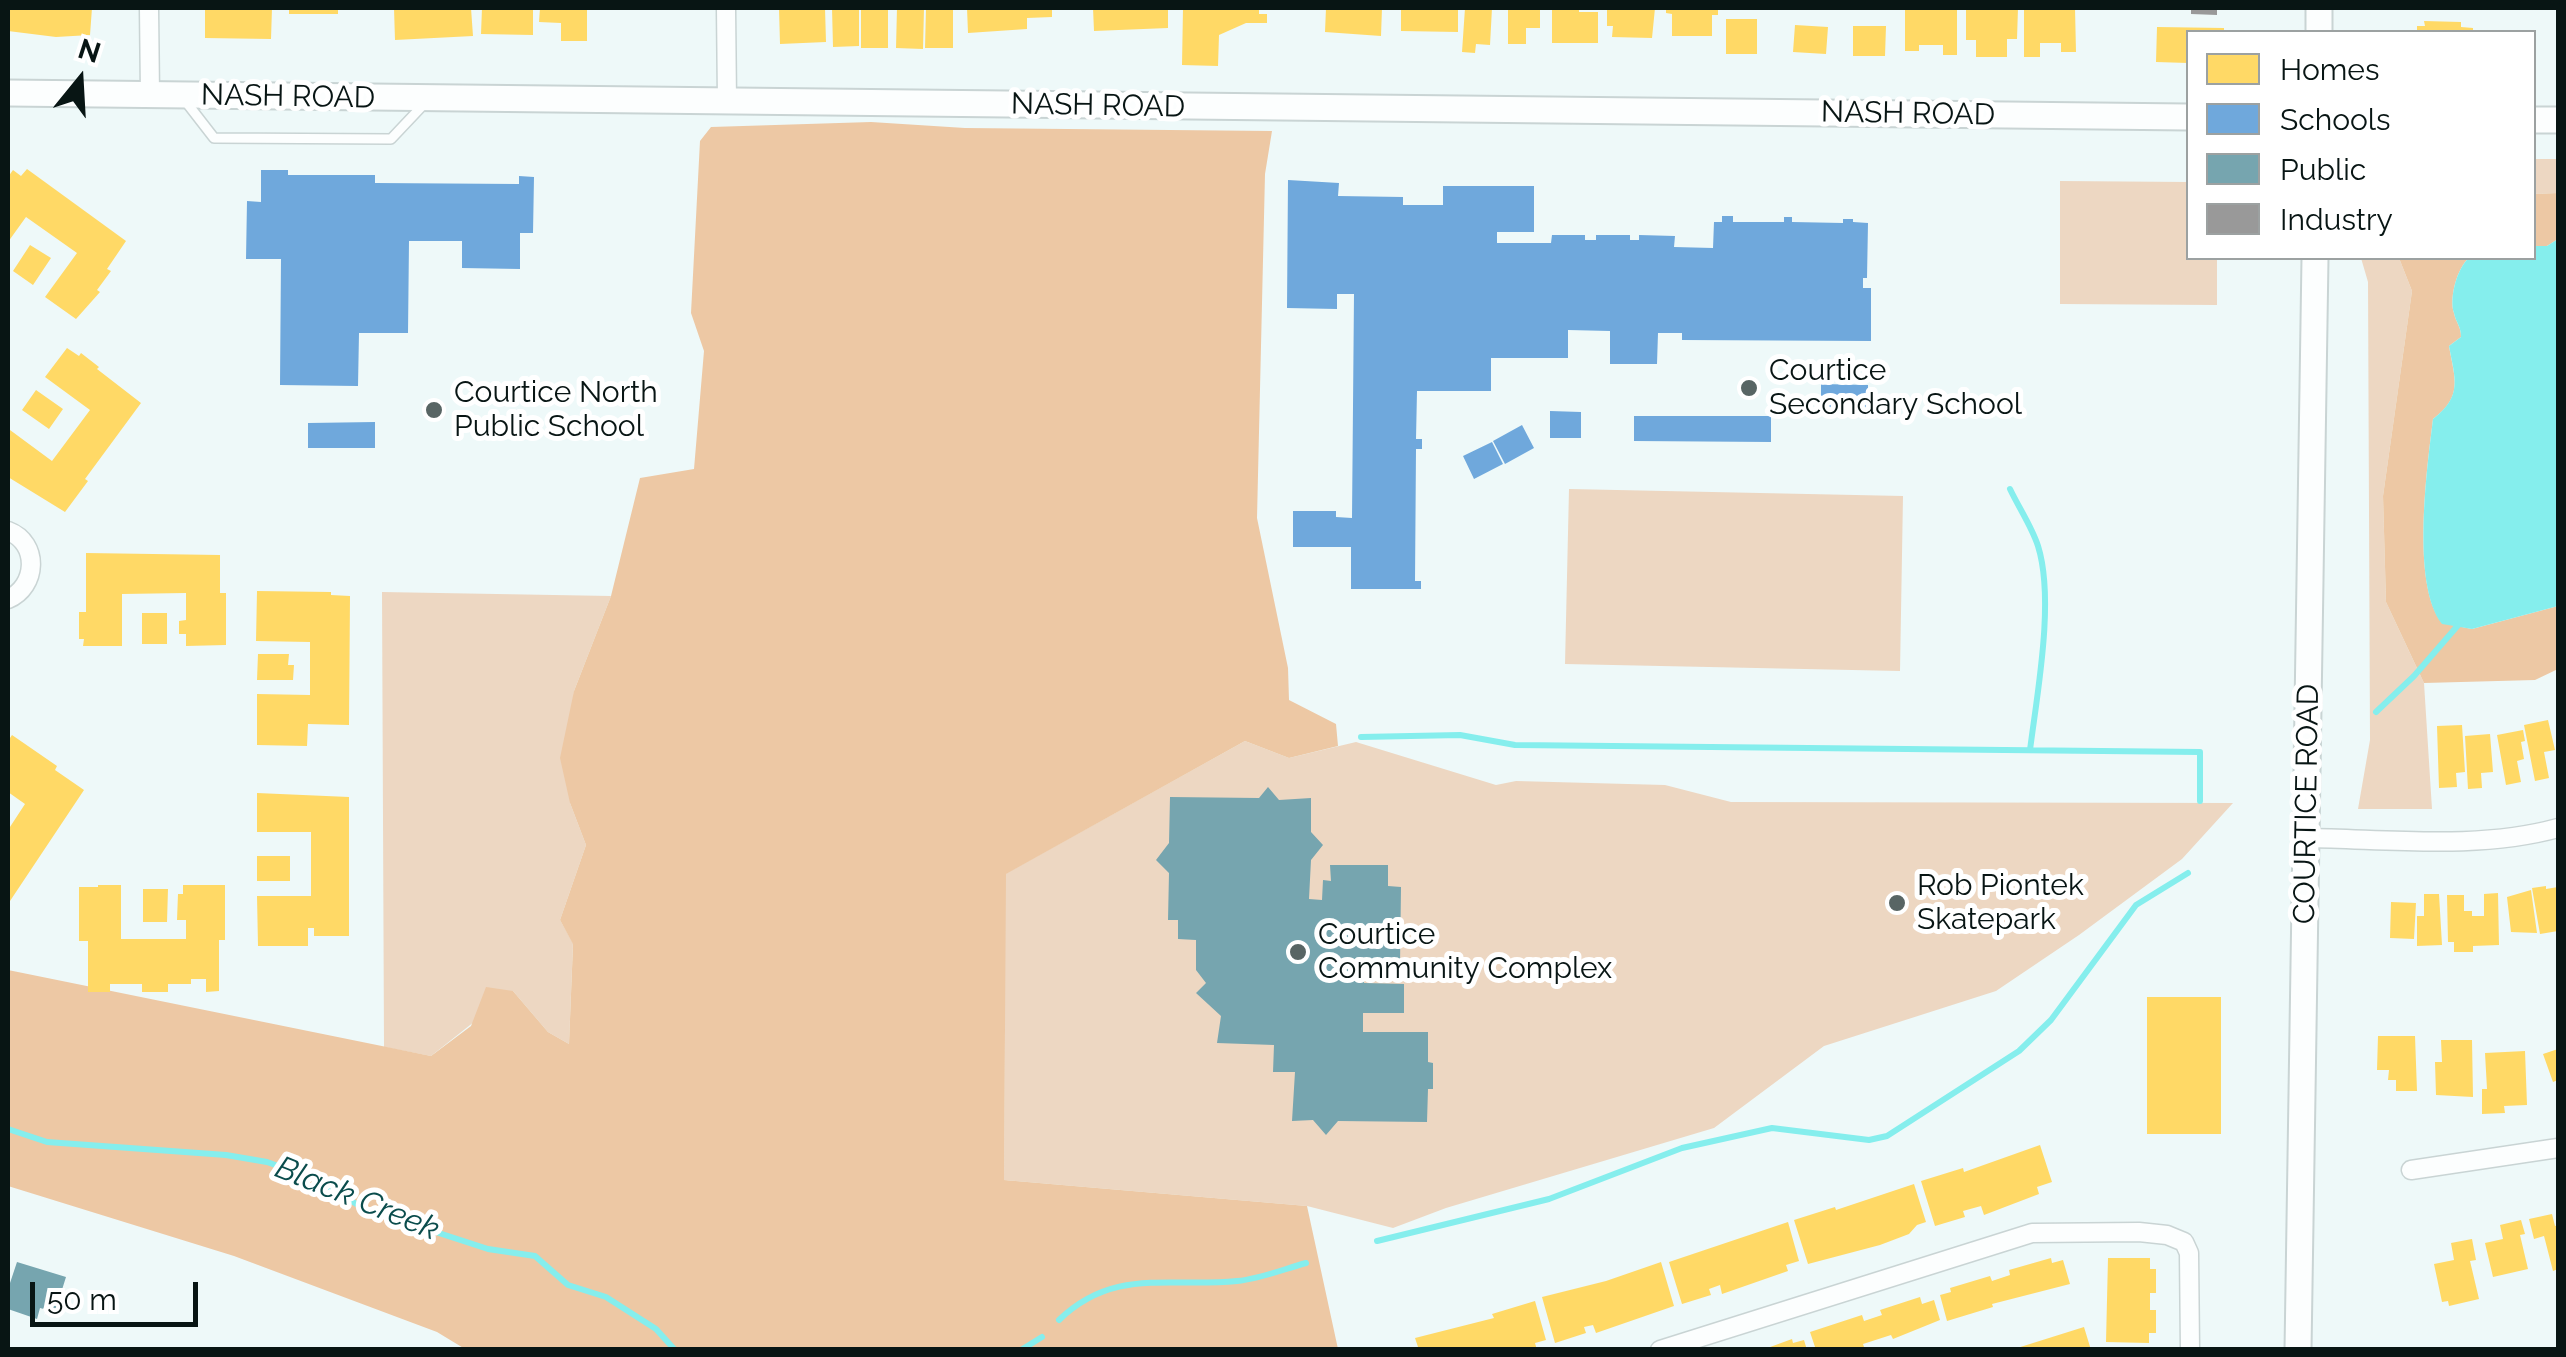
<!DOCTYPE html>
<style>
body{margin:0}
#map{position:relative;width:2566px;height:1357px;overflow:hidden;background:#eef9f9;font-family:Raleway,sans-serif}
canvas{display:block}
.frame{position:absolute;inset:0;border:10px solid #081514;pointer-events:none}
.legend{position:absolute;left:2186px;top:30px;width:350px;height:230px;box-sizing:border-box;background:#fff;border:2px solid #9ca1a1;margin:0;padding:12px 18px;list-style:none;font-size:30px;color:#081514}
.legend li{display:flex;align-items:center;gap:20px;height:50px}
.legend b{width:50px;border:2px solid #9ca1a1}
.north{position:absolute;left:30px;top:30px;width:100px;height:100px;-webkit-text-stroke:8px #fff;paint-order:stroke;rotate:18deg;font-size:28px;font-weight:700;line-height:40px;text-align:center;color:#081514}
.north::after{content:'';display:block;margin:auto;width:35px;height:45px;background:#081514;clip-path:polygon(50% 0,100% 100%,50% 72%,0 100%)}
.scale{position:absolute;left:30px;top:1282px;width:168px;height:45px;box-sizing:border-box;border:5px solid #081514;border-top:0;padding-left:12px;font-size:30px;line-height:35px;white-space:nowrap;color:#081514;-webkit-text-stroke:8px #fff;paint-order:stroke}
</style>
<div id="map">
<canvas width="2566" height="1357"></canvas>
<div class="frame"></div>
<ul class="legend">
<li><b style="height:28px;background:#ffd966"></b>Homes</li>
<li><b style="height:28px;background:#6fa8dc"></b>Schools</li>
<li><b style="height:28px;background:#76a5af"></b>Public</li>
<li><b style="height:28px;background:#999"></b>Industry</li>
</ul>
<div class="north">N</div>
<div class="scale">50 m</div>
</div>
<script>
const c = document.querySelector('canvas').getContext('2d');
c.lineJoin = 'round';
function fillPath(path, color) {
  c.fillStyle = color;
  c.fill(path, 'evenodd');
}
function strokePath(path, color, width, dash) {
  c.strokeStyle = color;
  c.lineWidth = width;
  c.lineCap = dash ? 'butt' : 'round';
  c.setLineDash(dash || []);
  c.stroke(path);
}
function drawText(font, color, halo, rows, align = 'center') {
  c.font = font + ' Raleway,sans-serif';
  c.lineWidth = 10;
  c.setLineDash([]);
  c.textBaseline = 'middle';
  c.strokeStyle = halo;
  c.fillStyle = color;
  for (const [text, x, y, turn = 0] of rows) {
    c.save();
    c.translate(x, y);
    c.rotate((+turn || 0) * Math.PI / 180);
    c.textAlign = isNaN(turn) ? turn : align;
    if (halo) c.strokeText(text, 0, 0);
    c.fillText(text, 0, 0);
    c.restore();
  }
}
const green = new Path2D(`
 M2534,159H2558V193L2534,194Z
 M2060,181L2188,182V258H2217V305L2060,304Z
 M2361,258H2399L2412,291L2383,496L2386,602L2424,683L2432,809H2358L2370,740L2368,282Z
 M1569,489L1903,496L1900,671L1565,664Z
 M382,592L611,596L574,691L570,803L586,845L560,920L573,943L569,1044L548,1032L513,991L431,1056L384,1047Z
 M1245,741L1289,758L1356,742L1496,785L1516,781L1665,785L1731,802L2233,803L2182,859L2079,935L1996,991L1824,1046L1714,1128L1446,1208L1393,1228L1307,1206L1004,1180L1005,874Z`);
const forest = new Path2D(`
 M871,122L965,128L1272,131L1265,174L1257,518L1288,668L1289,700L1336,724L1338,746L1289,758L1245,741L1006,874L1004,1180L1307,1206L1338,1349H465L437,1332L234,1256L8,1186V970L431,1056L471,1026L486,987L513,991L548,1032L569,1044L573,944L560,920L586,845L570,803L560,758L574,691L611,596L640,478L694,469L704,351L691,313L700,141L711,127Z
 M2558,193V239L2547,246H2534V194Z
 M2399,258H2469C2457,268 2449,298 2454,313C2456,323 2461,326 2461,337L2449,346C2455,380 2463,396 2433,419C2427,468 2411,584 2442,623L2472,629L2558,606V669L2535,680L2424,683L2386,602L2383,496L2412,291Z`);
const water = new Path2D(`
 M2558,239V606L2472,629L2442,624C2411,584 2427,468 2433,419C2463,396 2455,379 2449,346L2461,337C2461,326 2456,323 2454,313C2449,298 2457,268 2469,258H2534V246H2547Z`);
const homes = new Path2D(`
 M8,8H92L90,35L56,37L8,31Z
 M205,8H272L271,39L205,38Z
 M289,8H338V14H289Z
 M394,8H471L473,36L395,40Z
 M482,8H533V35L481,34Z
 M540,8H587V41H561V23L539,22Z
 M779,8H825L826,42L780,44Z
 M832,8H859V46L833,47Z
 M861,8H888V48H861Z
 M897,8H924L923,49L896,48Z
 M926,8H953V48H925Z
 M967,8H1052V17L1027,18V29L968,33Z
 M1093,8H1168V28L1094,31Z
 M1183,8H1259V14H1267V23H1246L1219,35L1218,66L1182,65Z
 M1326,8H1382L1381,36L1325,32Z
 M1401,8H1458V32L1401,31Z
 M1465,8H1492L1490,45L1476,44L1475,53L1462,52Z
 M1508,8H1540V28H1526V44H1508Z
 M1552,8H1579V12H1598V43H1552Z
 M1607,8H1655L1652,38L1612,37L1613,26H1607Z
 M1666,8H1718V15H1712V36H1672V14L1666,13Z
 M1905,8H1957V55H1943V45H1919V51H1905Z
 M1966,8H2018L2017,39H2007V57H1976V40H1966Z
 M2024,8H2075L2076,52H2061V43H2040V57H2024Z
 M1726,19H1757V54H1726Z
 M2424,21L2461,22V27L2473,28V32H2417V26H2425Z
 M1795,25L1828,27L1826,54L1793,52Z
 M1853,26H1886L1885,56H1853Z
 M2157,27L2224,28V32H2188V63L2156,62Z
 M27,169L126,241L107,269L111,271L97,290L100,292L76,319L45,297L77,253L26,217L8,242V177L13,170L21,176Z
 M30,245L51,258L33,285L13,271Z
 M67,348L79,356L81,353L99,367L97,369L141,403L85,479L88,481L65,512L8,477V433L10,430L52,461L90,410L45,377Z
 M36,390L63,409L49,429L22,410Z
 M86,553L220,555V593H226V645L186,646V634H179V621L186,620V593L122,594V646H83L84,639H79V612H86Z
 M257,591L331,592V595L350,596L349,725L308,724L307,746L257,745V694L310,695V642L256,641Z
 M142,613H167V644H142Z
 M258,654H289L288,665H294L293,680H257Z
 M2548,720L2555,750L2544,752L2549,778L2535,781L2524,725Z
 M2462,725L2465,772L2456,773L2457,787L2439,788L2437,726Z
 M2523,730L2525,741L2521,742L2524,759L2517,761L2521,782L2506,785L2497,735Z
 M2490,734L2493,772L2481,773L2482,788L2468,789L2465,736Z
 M12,735L57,766L55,770L84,790L8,904V830L25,804L8,792V741Z
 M257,793L349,797V936H314V928H308V946H258L257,896H311V832H257Z
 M257,856H290V881H257Z
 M98,885H121V939H186V920H177L178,894H183V885H225V940H219V991L206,992V979H191V984H168V992H142V984H110V992H88V941H79V887H98Z
 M2546,886V889L2558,887V931L2540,934L2532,888Z
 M143,889H168L167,922H143Z
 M2531,890L2537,933L2511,932L2507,897Z
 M2498,893L2499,945L2473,946V952H2454V942H2448L2447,895H2464V911H2472V916H2484V894Z
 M2424,894H2439L2442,945L2417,946V916H2424Z
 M2391,902L2416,903L2414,939L2390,938Z
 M2147,997H2221V1134H2147Z
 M2378,1036H2415L2417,1091H2396V1080H2388L2389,1070H2377Z
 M2441,1040H2472L2473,1097L2436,1095L2435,1062H2442Z
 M2558,1049V1080L2553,1082L2543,1054Z
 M2525,1051L2527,1105L2504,1106L2505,1113L2482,1114V1089H2487L2485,1053Z
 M2040,1145L2052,1182L2037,1187L2039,1194L1984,1215L1981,1206L1963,1211L1965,1217L1935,1226L1921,1181L1963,1168L1964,1172Z
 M1914,1184L1926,1222L1917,1225L1909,1234L1880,1245L1808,1264L1794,1220L1835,1207L1836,1210Z
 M2552,1214L2555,1226L2558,1225V1269L2553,1271L2544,1236L2534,1239L2529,1219Z
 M2521,1220L2525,1234L2520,1235L2528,1269L2493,1277L2485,1243L2503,1239L2500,1225Z
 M1788,1222L1799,1261L1786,1265L1788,1271L1722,1294L1720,1285L1709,1289L1711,1295L1682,1304L1669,1262Z
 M2472,1239L2476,1260L2470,1261L2479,1299L2449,1306L2448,1301L2442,1302L2434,1264L2454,1260L2451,1243Z
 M2051,1258L2052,1263L2063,1260L2070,1284L1992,1304L1993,1307L1947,1321L1940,1295L1951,1292L1950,1288L1990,1276L1992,1281L2010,1275L2009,1270Z
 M2108,1258H2150V1269H2156V1293H2150V1310H2156V1333H2149V1343L2106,1342Z
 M1661,1262L1674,1306L1596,1333L1593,1325L1584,1327L1586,1333L1555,1343L1542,1297L1606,1281Z
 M1920,1297L1922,1304L1934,1300L1940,1320L1893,1339L1891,1335L1863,1344L1864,1347L1857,1350H1816L1810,1332L1862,1315L1864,1321L1882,1315L1880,1310Z
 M1535,1301L1546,1340L1535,1343L1537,1350H1419L1415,1338L1494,1318L1492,1314Z
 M2084,1327L2091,1350H2014V1349Z
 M1792,1339L1793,1343L1804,1340L1807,1350H1762Z`);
const schools = new Path2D(`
 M261,170H288V175H375V183L519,184V176L534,177L533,233H520V269L462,268V241H409L408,333H359L358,386L280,385L281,259H246L247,201L261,202Z
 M1288,180L1339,183L1338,196L1403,197V205H1443V186H1534V232H1497V243H1551L1552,235H1585V240H1596V235H1630V240H1639V235L1675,236L1674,247L1713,248L1714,222H1722V216H1733V222H1784V217H1792V222L1843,223V219H1853V222L1868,223L1867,278H1863V288H1871V341L1682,340V333H1658L1657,364H1610V331L1568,330V358H1491V391H1417L1416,439H1422V449H1416L1415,581H1421V589H1351V547H1293V511H1336V517L1352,518L1354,294H1337V309L1287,308Z
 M1821,384L1868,385V411H1821Z
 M1550,411L1581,412V438H1550Z
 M1634,416H1771V442L1634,441Z
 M375,422V448H308V423Z
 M1522,425L1534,448L1505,464L1493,441Z
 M1492,442L1503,464L1474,479L1463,456Z`);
const public = new Path2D(`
 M1268,787L1279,800L1311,798V832L1323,845L1311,860L1309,899L1322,900L1323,880L1331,881L1330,865H1388V886L1401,887L1400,965H1364V983L1404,984V1013H1363V1032H1428V1062L1433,1063V1089H1428L1427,1122L1338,1121L1326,1135L1313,1120L1292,1121L1295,1072H1273L1274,1045L1217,1043L1221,1016L1196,993L1206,983L1196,970V940L1178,939V920H1168L1169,873L1156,860L1169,843L1170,797L1259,798Z
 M17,1262L66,1277L55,1312L40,1308L37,1319L8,1309V1282L10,1283Z`);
const industry = new Path2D(`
 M2191,8H2217V15L2191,14Z`);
const stream = new Path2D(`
 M2010,489C2019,508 2032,527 2038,546C2055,600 2037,694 2030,750
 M2376,712L2414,676L2460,623
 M1361,737L1460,735L1515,745L2200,752V801
 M8,1129L47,1142L226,1155L267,1162L312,1178L365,1209L488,1249L535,1256L568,1285L606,1297L656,1329L675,1350
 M1377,1241L1549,1199L1682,1148L1772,1128L1869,1140L1887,1136L2019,1051L2051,1020L2136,905L2188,873
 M1059,1320C1114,1267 1169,1288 1237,1281C1260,1279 1284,1269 1306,1263
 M1021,1350L1042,1337`);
const lane = new Path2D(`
 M183,98L214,138L391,139L426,102`);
const street = new Path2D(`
 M149,8L150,95
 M726,8L727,101
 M8,531C40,543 37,587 8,599
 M2307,838C2389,839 2478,850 2558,828
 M2411,1170L2558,1148
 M1660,1350L2032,1233L2139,1232L2167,1235L2184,1242L2189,1253L2190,1350`);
const secondary = new Path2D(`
 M2319,32V8
 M8,93L2188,117
 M2534,120H2558
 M2298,1350L2315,258`);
const markers = [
 [1749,388,10,"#586564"],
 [434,410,10,"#586564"],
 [1897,903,10,"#586564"],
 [1298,952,10,"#586564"]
];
const streetNames = [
 ["NASH ROAD",288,97,1],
 ["NASH ROAD",1098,106,1],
 ["NASH ROAD",1908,114,1],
 ["COURTICE ROAD",2307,804,-89]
];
const poiNames = [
 ["Courtice",1769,371],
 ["Secondary School",1769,405],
 ["Courtice North",454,393],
 ["Public School",454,427],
 ["Rob Piontek",1917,886],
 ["Skatepark",1917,920],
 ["Courtice",1318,935],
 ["Community Complex",1318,969]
];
const waterNames = [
 ["Black Creek",357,1199,22]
];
fillPath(green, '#edd7c2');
fillPath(forest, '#edc8a4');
fillPath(water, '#85eeed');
fillPath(homes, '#ffd966');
fillPath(schools, '#6fa8dc');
fillPath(public, '#76a5af');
fillPath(industry, '#999');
strokePath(stream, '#85eeed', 6);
strokePath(lane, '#c9d4d4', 12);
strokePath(street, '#c9d4d4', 21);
strokePath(secondary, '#c9d4d4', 29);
strokePath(lane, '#fcfefe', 9);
strokePath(street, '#fcfefe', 18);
strokePath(secondary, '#fcfefe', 25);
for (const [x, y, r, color] of markers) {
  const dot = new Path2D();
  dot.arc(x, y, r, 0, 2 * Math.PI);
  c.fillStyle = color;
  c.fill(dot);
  strokePath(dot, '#fff', 4);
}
drawText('30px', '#081514', '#fff', streetNames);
drawText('30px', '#081514', '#fff', poiNames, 'left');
drawText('italic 32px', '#0a4c4c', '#fff', waterNames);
</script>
